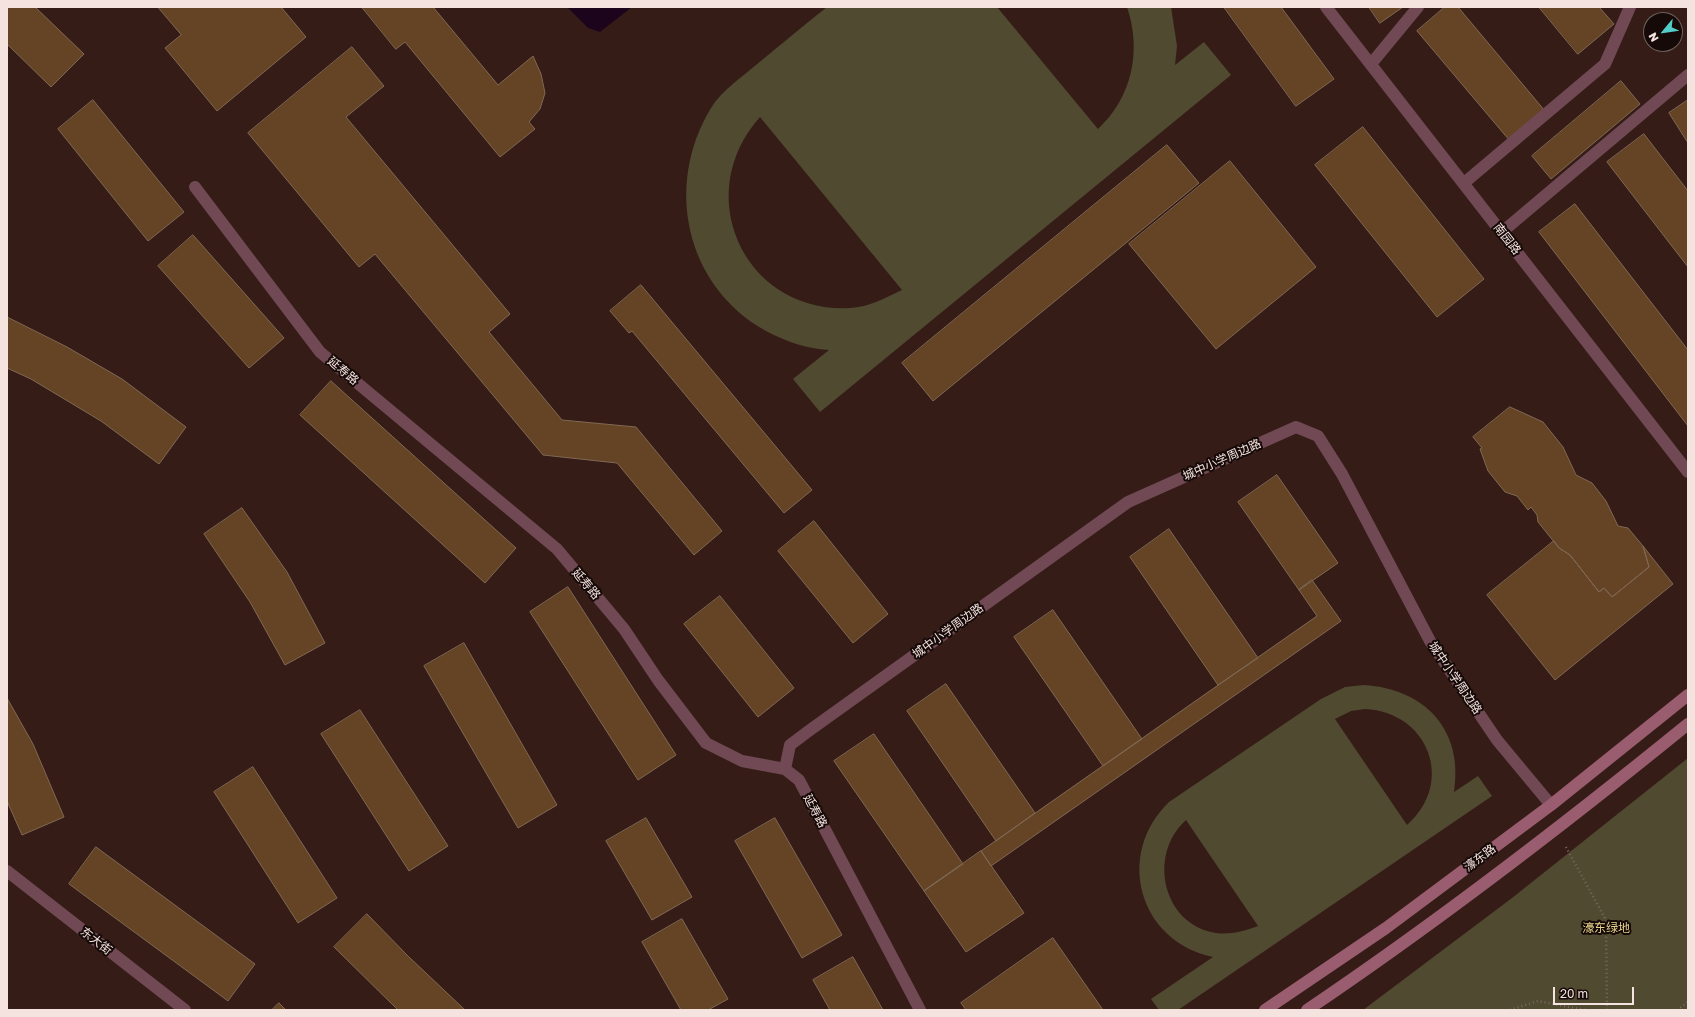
<!DOCTYPE html>
<meta charset="utf-8">
<style>
body{margin:0}
#map{position:relative;width:1695px;height:1017px;overflow:hidden;background:#361c17;font-family:"Golos Text",sans-serif}
canvas{display:block}
.frame{position:absolute;inset:0;border:8px solid #f5e3df;pointer-events:none}
.north{position:absolute;left:1643px;top:12px;width:40px;height:40px;box-sizing:border-box;background:#150a08;border:1px solid #6f615e;border-radius:50%;rotate:241deg;font-size:11px;font-weight:700;line-height:16px;text-align:center;color:#f5e3df}
.north::after{content:'';display:block;margin:auto;width:14px;height:18px;background:#53cdc9;clip-path:polygon(50% 0,100% 100%,50% 72%,0 100%)}
.scale{position:absolute;left:1553px;top:987px;width:81px;height:18px;box-sizing:border-box;border:2px solid #f5e3df;border-top:0;padding-left:5px;font-size:12px;line-height:14px;white-space:nowrap;color:#f5e3df;-webkit-text-stroke:3px #150a08;paint-order:stroke}
</style>
<div id="map">
<canvas width="1695" height="1017"></canvas>
<div class="frame"></div>
<div class="north">N</div>
<div class="scale">20 m</div>
</div>
<script>
const c = document.querySelector('canvas').getContext('2d');
c.lineJoin = 'round';
function fillPath(path, color) {
  c.fillStyle = color;
  c.fill(path, 'evenodd');
}
function strokePath(path, color, width, dash) {
  c.strokeStyle = color;
  c.lineWidth = width;
  c.lineCap = dash ? 'butt' : 'round';
  c.setLineDash(dash || []);
  c.stroke(path);
}
function drawText(font, color, halo, rows, align = 'center') {
  c.font = font + ' "Golos Text","Noto Sans SC",sans-serif';
  c.lineWidth = 4;
  c.setLineDash([]);
  c.textBaseline = 'middle';
  c.strokeStyle = halo;
  c.fillStyle = color;
  for (const [text, x, y, turn = 0] of rows) {
    c.save();
    c.translate(x, y);
    c.rotate((+turn || 0) * Math.PI / 180);
    c.textAlign = isNaN(turn) ? turn : align;
    if (halo) c.strokeText(text, 0, 0);
    c.fillText(text, 0, 0);
    c.restore();
  }
}
const green = new Path2D(`
 M827,7H997L1098,129C1132,97 1142,51 1127,7H1171L1177,46L1175,65L1204,42L1231,75L820,412L793,379L829,350C807,349 785,341 766,331C685,286 664,185 711,108C722,90 741,78 756,65C780,45 803,26 827,7ZM760,117L902,290C885,298 869,307 850,308C745,314 690,195 760,117Z
 M1364,685C1425,689 1464,730 1454,792L1478,776L1492,796L1178,1010H1159L1151,999L1213,957C1138,941 1115,854 1169,802L1321,699L1345,687ZM1365,709C1428,712 1456,782 1407,825L1335,719L1351,711ZM1186,820L1258,926C1244,931 1231,935 1216,933C1163,925 1147,855 1186,820Z
 M1688,758V1010H1363L1512,898Z`);
const water = new Path2D(`
 M567,7H632L600,32L588,28Z`);
const building = new Path2D(`
 M7,7H35L84,54L51,87L7,44Z
 M158,7H281L306,37L217,111L165,48L181,35Z
 M362,7H433L498,85L533,56L541,74L545,93L540,109L529,122L535,129L500,157L405,42L396,49Z
 M1224,7H1281L1334,79L1296,106Z
 M1369,7H1403L1380,23Z
 M1445,7H1458L1545,111L1510,141L1417,31Z
 M1539,7H1599L1614,24L1578,54Z
 M352,47L384,86L346,117L510,314L489,332L562,420L636,427L722,531L694,555L617,463L543,455L375,254L359,267L248,133Z
 M1621,81L1640,104L1551,179L1532,156Z
 M93,100L184,212L148,241L58,129Z
 M1688,100V143L1669,113Z
 M1363,127L1484,279L1437,317L1315,165Z
 M1644,134L1688,191V267L1607,162Z
 M1167,145L1199,183L933,401L902,363Z
 M1230,161L1316,267L1216,349L1129,244Z
 M1575,204L1688,350V426L1539,232Z
 M193,235L284,338L249,368L158,266Z
 M641,285L812,490L784,513L632,331L629,333L610,311Z
 M7,317L67,347L122,379L186,427L159,464L101,421L31,379L7,368Z
 M331,381L516,548L485,583L300,415Z
 M1510,407L1543,422L1563,447L1576,475L1592,483L1606,501L1618,526L1628,528L1643,546L1649,567L1612,597L1604,588L1599,592L1570,555L1559,548L1538,522L1537,515L1531,507L1528,510L1517,496L1505,492L1488,471L1480,449L1482,448L1473,437Z
 M1277,475L1338,563L1299,590L1238,502Z
 M242,508L287,572L325,643L285,665L250,602L204,534Z
 M814,521L888,614L853,643L778,551Z
 M1169,529L1258,658L1218,685L1130,557Z
 M1554,541L1559,548L1570,555L1599,592L1604,588L1612,597L1649,567L1643,546L1673,584L1555,680L1487,595Z
 M1312,580L1341,621L991,866L981,851L1317,616L1299,590Z
 M568,587L676,755L638,780L530,612Z
 M720,596L794,688L758,717L684,624Z
 M1053,610L1142,739L1103,766L1014,637Z
 M464,643L557,805L518,828L424,666Z
 M946,684L1035,813L996,841L907,711Z
 M7,698L33,744L64,817L22,835L7,801Z
 M360,710L448,846L409,871L321,734Z
 M874,734L963,864L924,891L834,761Z
 M253,767L337,898L298,923L214,792Z
 M646,818L692,897L652,920L606,841Z
 M775,818L842,935L802,958L735,841Z
 M96,847L255,964L228,1001L69,884Z
 M981,851L1024,913L966,952L924,891Z
 M367,914L408,956L465,1010H398L334,947Z
 M682,919L728,999L708,1010H681L642,942Z
 M1053,938L1103,1010H966L961,1003Z
 M853,957L883,1010H830L813,980Z
 M279,1003L286,1010H272Z`);
const path = new Path2D(`
 M1566,847L1606,920L1607,1010
 M1510,1010L1538,1001L1585,1010
 M1677,1010L1688,1002`);
const lane = new Path2D(`
 M1371,64L1418,7
 M1464,183L1605,64L1630,7
 M1502,232L1688,75`);
const street = new Path2D(`
 M1326,7L1688,472
 M195,187L320,352L557,549L624,629L658,680L706,743L742,761L785,769L799,780L920,1010
 M785,769L790,745L810,730L1128,502L1296,427L1318,436L1342,474L1430,641L1497,740L1551,805
 M7,871L185,1010`);
const secondary = new Path2D(`
 M1265,1010L1386,928L1551,805L1688,695
 M1307,1010C1439,921 1565,824 1688,724`);
const streetNames = [
 ["南园路",1507,239,52],
 ["延寿路",343,371,40],
 ["城中小学周边路",1222,460,-24],
 ["延寿路",586,584,50],
 ["城中小学周边路",948,631,-36],
 ["城中小学周边路",1455,678,56],
 ["延寿路",815,811,62],
 ["濠东路",1480,858,-37],
 ["东大街",96,941,38]
];
const parkNames = [
 ["濠东绿地",1606,928]
];
fillPath(green, '#504a30');
fillPath(water, '#1d041d');
fillPath(building, '#644425');
strokePath(building, '#806954', 1);
strokePath(path, '#7e6763', 2.5, [1, 3]);
strokePath(lane, '#704955', 12);
strokePath(street, '#704955', 12);
strokePath(secondary, '#9a5d70', 12);
drawText('12px', '#f5e3df', '#150a08', streetNames);
drawText('12px', '#e4d28a', '#150a08', parkNames);
</script>
